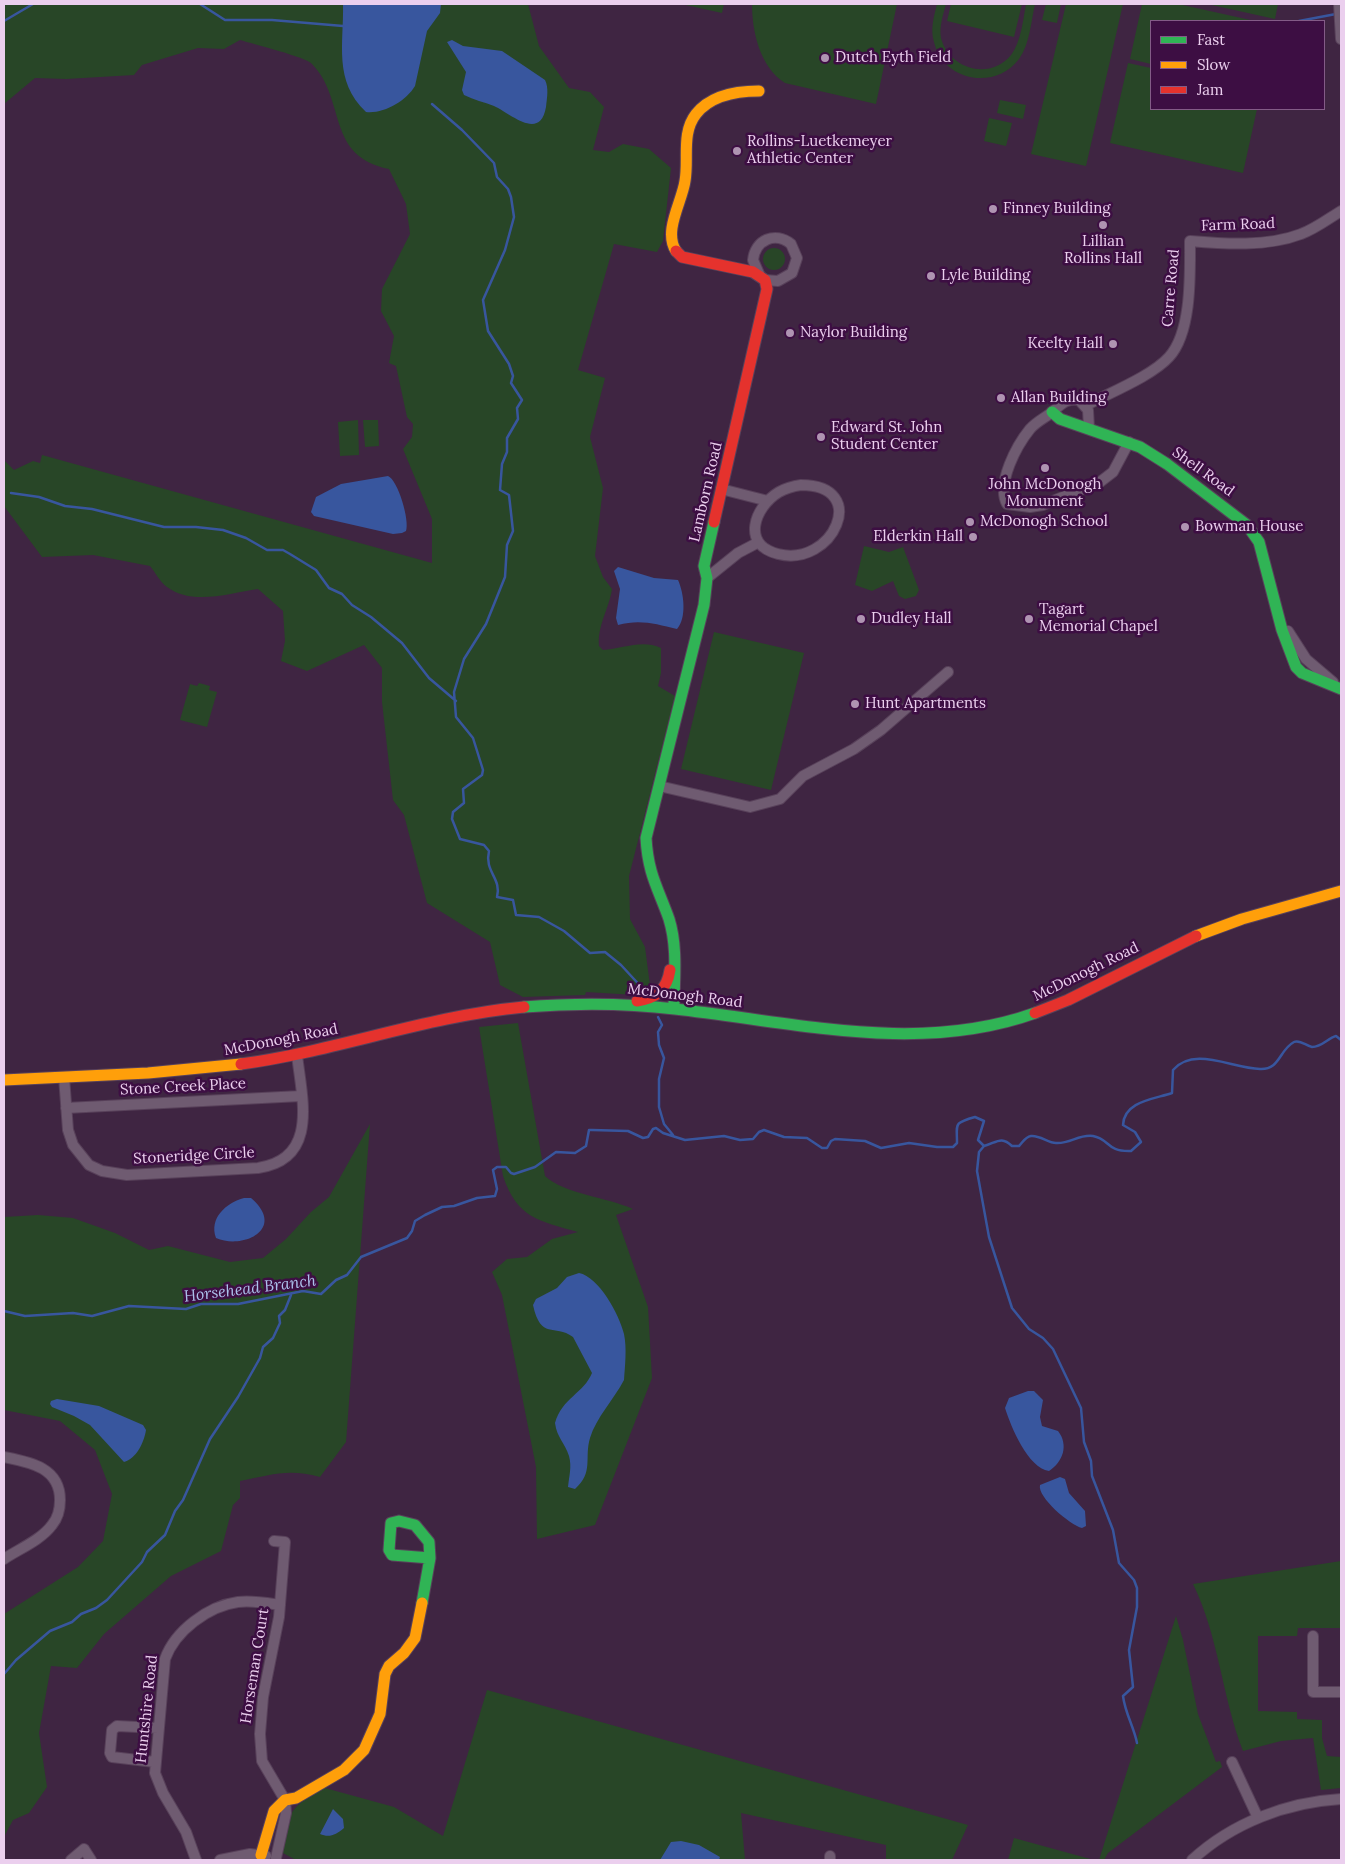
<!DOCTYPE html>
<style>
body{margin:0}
#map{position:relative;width:1345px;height:1864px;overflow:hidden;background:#3f2542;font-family:Lora,serif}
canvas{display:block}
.frame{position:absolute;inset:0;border:5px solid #ebcfee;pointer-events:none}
.legend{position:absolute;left:1150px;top:20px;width:175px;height:90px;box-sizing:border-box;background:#3d0e43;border:1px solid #835b87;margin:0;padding:6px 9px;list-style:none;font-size:15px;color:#ebcfee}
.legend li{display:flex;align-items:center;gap:10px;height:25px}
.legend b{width:25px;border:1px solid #835b87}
</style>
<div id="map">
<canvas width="1345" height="1864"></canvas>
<div class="frame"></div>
<ul class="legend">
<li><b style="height:6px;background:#30b455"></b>Fast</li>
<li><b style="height:6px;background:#ff9f0a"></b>Slow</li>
<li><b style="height:6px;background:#e5322d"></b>Jam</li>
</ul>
</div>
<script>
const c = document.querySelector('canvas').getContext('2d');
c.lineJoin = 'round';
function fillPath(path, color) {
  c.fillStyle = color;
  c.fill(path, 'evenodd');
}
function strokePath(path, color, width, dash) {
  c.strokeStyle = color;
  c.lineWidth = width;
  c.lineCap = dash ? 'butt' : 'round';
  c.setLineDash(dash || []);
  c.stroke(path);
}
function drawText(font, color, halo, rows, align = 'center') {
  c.font = font + ' Lora,serif';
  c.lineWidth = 5;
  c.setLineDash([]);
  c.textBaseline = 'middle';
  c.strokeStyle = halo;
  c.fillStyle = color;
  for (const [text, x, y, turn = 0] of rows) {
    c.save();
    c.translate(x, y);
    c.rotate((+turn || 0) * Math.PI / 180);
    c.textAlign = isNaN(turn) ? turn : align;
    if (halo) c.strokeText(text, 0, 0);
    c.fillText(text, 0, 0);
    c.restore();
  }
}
const green = new Path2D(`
 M4,4H528L539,46L569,88L590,92L604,107L593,150L609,152L623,144L649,149L671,168L663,241L657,252L614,244L578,370L605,378L590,437L603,488L595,556L603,577L612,589C609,609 597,626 599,646L603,650C622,649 642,639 661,648V673L658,686L675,696L629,876L630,919L645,947L651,993L636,995L586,992L585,995L523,997L500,985L490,942L427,903L404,815L393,800L382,702V668L364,645L307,671L281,661L285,641L283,611L258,589C230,593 192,606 167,587C160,582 155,572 150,566L93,555L42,557L4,506V460L14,470L33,461L40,463L42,455L432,563V519L403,449L412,437L413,424L407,417L396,366L389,363L394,336L381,311L382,289L410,234L406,204L389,169C325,156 347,100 312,64C306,57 253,44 240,40L224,49L198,48L142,65L134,75L66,79L35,78L4,104Z
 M681,4H724L722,13Z
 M752,4H897L876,104L785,83C760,67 752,32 752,4Z
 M937,4H946C943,15 939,27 941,38C949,69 990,81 1011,55C1021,42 1023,20 1026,4H1035C1031,21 1030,44 1019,59C995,91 943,81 934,42C930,29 934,16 937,4Z
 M951,4H1022L1014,37L947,21Z
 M1046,4H1061L1057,23L1042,20Z
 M1066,4H1123L1086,166L1031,154Z
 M1142,4H1178L1255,21H1151V64L1130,59Z
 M1207,4H1278L1275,19Z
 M1128,63L1151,68V109H1257L1243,173L1110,143Z
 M1000,100L1026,105L1023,119L997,113Z
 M989,118L1012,123L1006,146L984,141Z
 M763 259a11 11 0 1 1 22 0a11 11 0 1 1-22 0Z
 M358,420L359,455L340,456L338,422Z
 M363,420H378L379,446L365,447Z
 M864,546L889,552L903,547L919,590L916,596L905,599L899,596L893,581L872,591L855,585Z
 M714,632L804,653L771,790L681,769Z
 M199,683L210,686L209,690L217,692L207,727L180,720L190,684L197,686Z
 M518,1023L545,1176C564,1194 607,1197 633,1209L616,1215L648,1307L652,1378L595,1525L537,1539L536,1467L502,1295L492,1272L507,1259L527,1257L552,1239L578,1232C539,1221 517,1218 503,1176L479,1027Z
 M370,1124L346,1442L320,1477C288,1468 271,1475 240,1481V1498L233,1505L221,1551L171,1576L104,1634L77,1668L51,1666L39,1733L47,1787L29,1813L13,1820L4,1837V1614L78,1567L103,1541L112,1494L95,1450L60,1421L4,1410V1217L38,1215L73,1218L115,1233L149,1250L168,1246L230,1262L263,1258L286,1239L311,1212L329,1197Z
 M1341,1561V1628H1298L1297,1636H1258V1711L1297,1712V1719L1322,1720V1738L1327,1756L1341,1757V1788L1321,1790L1313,1738L1281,1741L1243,1751C1222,1697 1219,1637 1193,1584Z
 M1176,1616L1183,1640L1198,1714L1216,1762L1220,1761L1222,1767L1108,1853L1104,1860H1099Z
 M487,1690L968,1825L952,1860H886V1845L741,1813L745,1860H296L281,1852C290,1812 287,1808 325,1788L394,1807L443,1836Z
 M1014,1838L1094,1860H1008Z`);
const water = new Path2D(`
 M343,4H441L440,13L427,31L415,86C406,101 384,114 366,112C333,81 344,43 343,4Z
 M452,40L463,46L502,51L545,80C549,88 547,98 546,107C540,142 510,113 494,106C484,102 474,100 464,95L462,90L466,72L447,42Z
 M388,476C398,480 410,521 406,531L402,533L393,534L314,516L311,512L316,497L341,484Z
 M618,567L654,578L678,580C684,593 687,618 677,629C656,624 640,619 618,625L616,618L620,589L614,571Z
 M244,1198H251C287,1229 243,1250 216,1238C209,1218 226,1203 244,1198Z
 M579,1273C599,1277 619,1314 624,1334C627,1348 625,1366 624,1380C614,1399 596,1418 590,1438C584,1458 594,1472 575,1489L568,1487C569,1476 572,1467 569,1456C565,1443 557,1438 555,1423C562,1398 584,1393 592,1373L573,1337C554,1323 541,1341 533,1305L536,1299L557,1288L567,1277Z
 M1028,1391H1034L1043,1400L1040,1417L1042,1426L1058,1431C1069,1445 1063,1462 1049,1471C1028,1468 1011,1427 1005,1408L1009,1398Z
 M57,1399L99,1406L143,1425L146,1430C144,1443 136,1459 124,1462L90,1425L74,1416L52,1407L50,1404L51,1401Z
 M1060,1477L1065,1479L1069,1493L1085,1511L1086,1526L1082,1528C1070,1525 1037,1497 1040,1485Z
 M333,1809L343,1819L344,1828C336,1835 329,1838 320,1834Z
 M681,1841L699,1845L720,1857L719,1860H660L671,1842Z`);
const stream = new Path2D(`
 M200,4L225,20H272L343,26
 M4,21L33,4
 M1299,21L1336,14
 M432,104L462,130L494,163L497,177L508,189L511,197L514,217L505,250L483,300L488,331L509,364L513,376L511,383L522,400L517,408L518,419L507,438V452L502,464L500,490L509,495L513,531L507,545L505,577L486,624L464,659L454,692L456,717L473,738L483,770L482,775L463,789L464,803L453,812L452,819L460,839L484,845L489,851C484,872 502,878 497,897L513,900L516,915L539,917L564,931L590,953L605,952L621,965L645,991
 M11,493L39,497L65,506L92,509L164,527H196L223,530L246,538L267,550H283L290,554L316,570L329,588L342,594L352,605L371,617L402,643L429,678L456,701
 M658,1017L662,1025L658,1032L659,1045L664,1058L659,1079V1107L664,1124L673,1135
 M984,1146L979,1152L977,1171L989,1237L1012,1308L1029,1329L1043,1338L1053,1349L1081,1408L1084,1442L1091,1461L1092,1476L1113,1530L1119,1563L1134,1580L1137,1588V1607L1129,1650L1133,1687L1123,1696C1125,1713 1134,1727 1137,1743
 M4,1311L25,1316L73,1313L92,1316L129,1306L186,1309L201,1304H238L303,1291L321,1294L336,1280L347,1275L361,1257L407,1238L412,1231L415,1221L425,1215L442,1207L454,1206L477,1198L495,1196L497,1189L493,1170L497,1167H506L511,1173L514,1174L535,1167L556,1152L575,1153L586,1146L589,1130H592L628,1131L643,1138L648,1137L653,1129L656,1128L663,1133L685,1140L724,1136L740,1140L753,1139L759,1132L764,1130L784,1137L807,1138L822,1148H827L831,1141L835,1139L865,1141L881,1148L909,1143L937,1147H953L957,1143C957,1124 953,1123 975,1117L984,1121L978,1140L984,1146C996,1143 1001,1135 1012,1146H1019C1023,1142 1025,1137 1031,1136C1040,1135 1048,1143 1056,1143C1070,1144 1079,1134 1093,1136C1110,1139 1106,1152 1131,1151L1141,1142L1135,1132L1123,1125C1124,1101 1155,1099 1172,1093L1173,1070C1194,1046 1231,1068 1260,1069C1280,1070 1279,1050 1294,1042C1300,1039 1306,1046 1312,1047C1322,1047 1328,1038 1336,1036L1341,1040
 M4,1674L16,1660L50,1631L72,1622L81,1614L96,1608L107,1600L142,1562L147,1552L165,1535L175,1511L183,1500L210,1439L238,1397L260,1358L263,1347L273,1338L280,1323L279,1316L285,1310L291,1295`);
const street = new Path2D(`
 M1339,4L1341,39
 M760,276L753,260C755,240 775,231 791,244L797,258L792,273L778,281L765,280
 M1085,406C1109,393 1152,376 1169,357C1192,332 1190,274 1190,241C1225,244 1267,247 1301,234C1315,229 1328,219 1341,211
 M1089,428L1088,410L1079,400C1066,398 1062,404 1052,412C1045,418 1037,421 1030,429C1017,445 996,483 1007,504L1030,507L1043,505L1100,482L1113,472L1129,442
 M801,485C871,485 833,568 778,554C741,545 754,507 779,492C786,488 794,486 801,485Z
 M721,489L768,501
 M707,578L738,553L757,543
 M1288,631L1306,659L1333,682
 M659,786L750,807L780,799L803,776L854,749L881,730L948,672
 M64,1077L68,1130L73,1145L89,1165L102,1171L127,1175L258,1168C319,1159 302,1099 297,1055
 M66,1108L301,1096
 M4,1457C29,1462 60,1467 60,1500C60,1509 58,1518 52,1525C41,1540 19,1549 4,1559
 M274,1541L285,1542L279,1617L263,1697L260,1734L262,1761L285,1800L286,1813L276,1858
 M1313,1636V1692H1341
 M155,1762L112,1757L110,1753L112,1730L117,1726L158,1728
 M1232,1762L1258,1818
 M830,1856V1860
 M71,1860L84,1849L91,1860
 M196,1860L186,1832L163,1793L155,1773L165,1659C175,1631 208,1606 238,1602C252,1600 267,1603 280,1605
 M220,1860L250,1854L266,1856
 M1192,1860C1232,1823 1287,1802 1341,1799`);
const fast = new Path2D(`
 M1052,412L1060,419L1140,447L1167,464L1247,525L1259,542L1282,630L1296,667L1302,673L1341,689
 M524,1007C574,1003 625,1003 675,1009C794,1022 918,1055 1035,1013
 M674,1008C674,979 678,948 669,919C658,888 648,874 646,838L704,605L707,578L704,566L714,522
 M422,1603L430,1558L429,1542L415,1525L399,1521L391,1523L389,1550L392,1555L430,1558`);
const slow = new Path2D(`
 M676,251C663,231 682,202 685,181C689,159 681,133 696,114C711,95 737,91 759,91
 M1196,936L1242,919L1341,891
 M4,1080L148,1073L241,1064
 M261,1855L274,1811L285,1800L296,1798L344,1770L364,1750L380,1714L385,1674L389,1666L404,1653L415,1638L422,1603`);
const jam = new Path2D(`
 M676,251L682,257L753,272L765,280L767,289L714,522
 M637,1001C656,998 667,990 670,970
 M1035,1013L1068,1000L1196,936
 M241,1064C336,1051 427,1016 524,1007`);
const markers = [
 [825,58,5,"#af94b2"],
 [737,151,5,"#af94b2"],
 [993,209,5,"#af94b2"],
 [1103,225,5,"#af94b2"],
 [931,276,5,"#af94b2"],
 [790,333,5,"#af94b2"],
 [1113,344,5,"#af94b2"],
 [1001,398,5,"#af94b2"],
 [821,437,5,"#af94b2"],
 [1045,468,5,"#af94b2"],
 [970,522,5,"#af94b2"],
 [1185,527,5,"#af94b2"],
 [973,537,5,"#af94b2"],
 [861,619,5,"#af94b2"],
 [1029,619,5,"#af94b2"],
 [855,704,5,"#af94b2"]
];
const poiNames = [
 ["Dutch Eyth Field",835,58],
 ["Rollins-Luetkemeyer",747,142],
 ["Athletic Center",747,159],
 ["Finney Building",1003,209],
 ["Lillian",1103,242,"center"],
 ["Rollins Hall",1103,259,"center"],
 ["Lyle Building",941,276],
 ["Naylor Building",800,333],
 ["Keelty Hall",1103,344,"right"],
 ["Allan Building",1011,398],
 ["Edward St. John",831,428],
 ["Student Center",831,445],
 ["John McDonogh",1045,485,"center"],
 ["Monument",1045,502,"center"],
 ["McDonogh School",980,522],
 ["Bowman House",1195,527],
 ["Elderkin Hall",963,537,"right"],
 ["Tagart",1039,610],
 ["Memorial Chapel",1039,627],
 ["Dudley Hall",871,619],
 ["Hunt Apartments",865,704]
];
const streetNames = [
 ["Farm Road",1238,225,-2],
 ["Carre Road",1171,288,-85],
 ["Shell Road",1203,472,36],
 ["Lamborn Road",706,492,-77],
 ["McDonogh Road",1086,972,-26],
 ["McDonogh Road",685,996,7],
 ["McDonogh Road",281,1040,-11],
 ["Stone Creek Place",183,1087,-3],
 ["Stoneridge Circle",194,1156,-3],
 ["Horseman Court",255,1666,-81],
 ["Huntshire Road",147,1709,-84]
];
const waterNames = [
 ["Horsehead Branch",250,1289,-7]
];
fillPath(green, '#284627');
fillPath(water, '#38569e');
strokePath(stream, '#38569e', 2.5);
strokePath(street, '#58415a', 12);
strokePath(fast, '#58415a', 13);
strokePath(slow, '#58415a', 13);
strokePath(jam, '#58415a', 13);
strokePath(street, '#6f5b71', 10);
strokePath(fast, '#30b455', 11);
strokePath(slow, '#ff9f0a', 11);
strokePath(jam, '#e5322d', 11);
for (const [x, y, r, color] of markers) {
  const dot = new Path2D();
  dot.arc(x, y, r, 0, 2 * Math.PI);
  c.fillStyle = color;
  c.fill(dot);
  strokePath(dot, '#3d0e43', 2);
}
drawText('15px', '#ebcfee', '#3d0e43', poiNames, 'left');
drawText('15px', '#ebcfee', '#3d0e43', streetNames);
drawText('italic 16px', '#acc1eb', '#3d0e43', waterNames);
</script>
